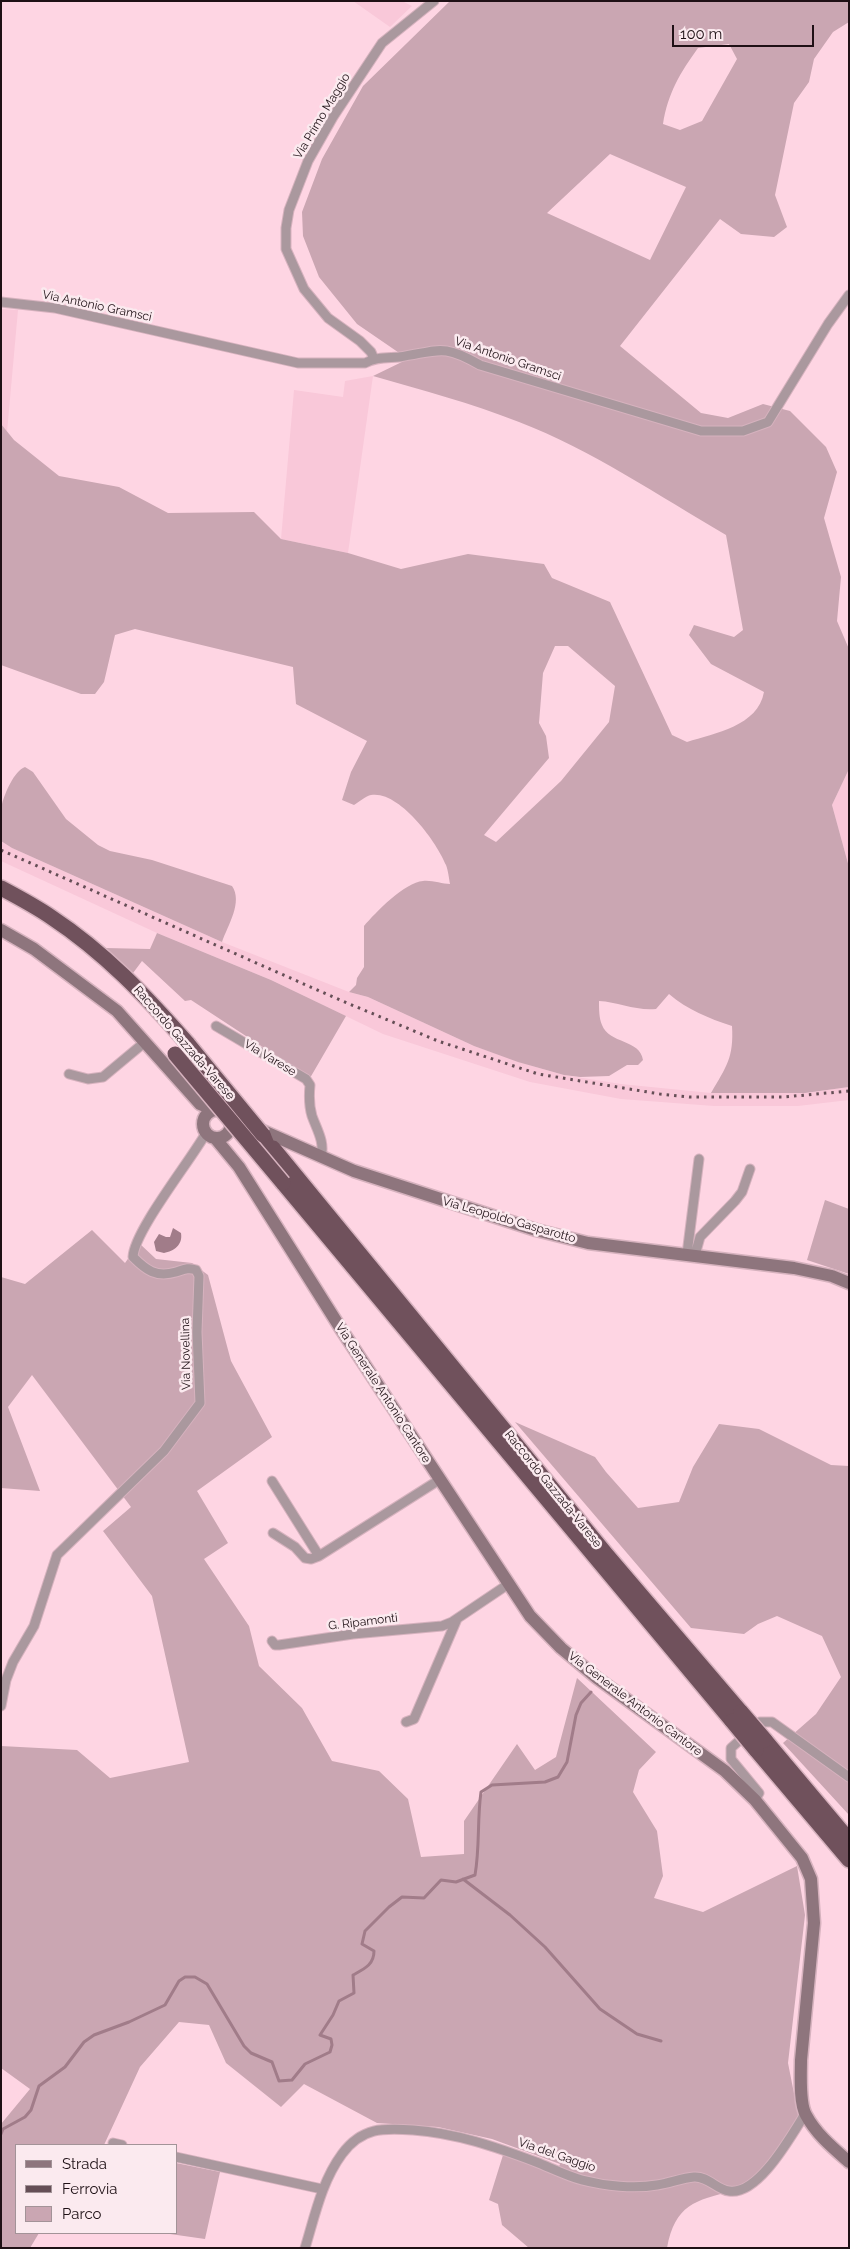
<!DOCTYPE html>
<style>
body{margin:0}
#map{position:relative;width:850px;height:2249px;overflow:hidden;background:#fed5e3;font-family:Raleway,sans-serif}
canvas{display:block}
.frame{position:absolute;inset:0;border:2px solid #1e1015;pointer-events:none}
.legend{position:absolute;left:15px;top:2144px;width:162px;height:90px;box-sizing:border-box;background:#fbeaef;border:1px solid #a39398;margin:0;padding:6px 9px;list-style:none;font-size:15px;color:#1e1015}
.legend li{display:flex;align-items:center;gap:10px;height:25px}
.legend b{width:25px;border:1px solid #a39398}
.scale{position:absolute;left:672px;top:25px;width:142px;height:22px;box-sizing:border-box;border:2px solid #1e1015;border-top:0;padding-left:6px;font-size:15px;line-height:18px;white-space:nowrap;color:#1e1015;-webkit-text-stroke:4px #fbeaef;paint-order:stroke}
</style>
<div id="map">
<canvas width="850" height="2249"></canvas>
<div class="frame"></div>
<ul class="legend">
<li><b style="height:6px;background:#8e757d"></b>Strada</li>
<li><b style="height:6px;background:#654e56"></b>Ferrovia</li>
<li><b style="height:14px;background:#caa6b2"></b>Parco</li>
</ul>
<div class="scale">100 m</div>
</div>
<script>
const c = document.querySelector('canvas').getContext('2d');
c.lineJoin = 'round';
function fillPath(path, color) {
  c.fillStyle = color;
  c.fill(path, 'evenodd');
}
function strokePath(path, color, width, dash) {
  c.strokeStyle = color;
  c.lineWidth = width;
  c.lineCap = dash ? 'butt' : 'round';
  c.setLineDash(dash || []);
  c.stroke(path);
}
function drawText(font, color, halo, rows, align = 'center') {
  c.font = font + ' Raleway,sans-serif';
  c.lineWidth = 5;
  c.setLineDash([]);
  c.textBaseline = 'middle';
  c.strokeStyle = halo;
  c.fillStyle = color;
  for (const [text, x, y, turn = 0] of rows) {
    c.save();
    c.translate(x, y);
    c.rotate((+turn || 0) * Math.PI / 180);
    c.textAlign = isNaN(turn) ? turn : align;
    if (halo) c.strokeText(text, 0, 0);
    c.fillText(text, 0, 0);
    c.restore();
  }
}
const built = new Path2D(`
 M353,1H402L412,6L390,27Z
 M1,309L18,310L7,432L1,424Z
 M373,376L348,553L281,539L294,390L343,397L345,381Z
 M849,769V867L832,805Z
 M1,841L12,848L222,942L349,992L368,997L474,1046L532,1066L564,1075L621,1084L711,1093H805L849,1087V1100L798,1106H714L621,1099L530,1082L383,1034L271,980L157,933L1,861Z`);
const green = new Path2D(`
 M450,1H849V22L833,32L814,59L809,82L794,103L775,195L787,227L774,237L741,234L720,219L620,346L701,413L728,418L763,404L790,411L826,447L837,472L824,518L841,577L837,621L849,649V769L832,805L849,867V1087L805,1093H711C726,1067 734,1058 732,1026C708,1018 688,1010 669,994L656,1009C636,1011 618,1002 599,1001C599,1009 599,1018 602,1025C609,1044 640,1039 643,1060L638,1065H627L609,1076L580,1077L564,1075L518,1062L474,1046L368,997L349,992L356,985L357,978L364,967V926C375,913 405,882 423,881C432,880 442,884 450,884C449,878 448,870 446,865C437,842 399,790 371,795C366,796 359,802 354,805L342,800L351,772L367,741L296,704L293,667L135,629L115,635L104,682L95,694H81L1,665V424L14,440L59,476L119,487L168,513L254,512L281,539L348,553L401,569L468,554L544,564L552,578L610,602L672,735L687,742C715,733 758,726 764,692L711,664L689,635L694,625L734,637L743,630L726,535C659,496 592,450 519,422C471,403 422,390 373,376L408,359L357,324L319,277L303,236L302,212L322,159L363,86ZM729,44L737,59L702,121L680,130L663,124C668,93 680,73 698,48ZM610,154L686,187L650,260L547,213ZM555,646H568L615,686L609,722L561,781L496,842L484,835L549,758L546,736L539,723L543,673Z
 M25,767L33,772L66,819L98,845L110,851L152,860L232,886C243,902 228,925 222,942L12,848L1,841C1,829 0,815 2,804C5,793 14,771 25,767Z
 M157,933L271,980L346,1016L310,1078L191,1000L185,1001L142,961L133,973L105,948L150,949Z
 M825,1200L849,1209V1274L807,1260Z
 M92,1230L125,1263L139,1243L156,1259L192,1263L208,1275L231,1361L272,1437L197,1491L228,1543L204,1559L249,1626L259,1666L302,1708L332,1761L379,1771L408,1799L421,1857L464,1854V1821L517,1744L535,1770L556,1757L577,1678L656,1752L639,1770L633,1792L657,1831L663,1876L654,1898L703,1912L797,1866L805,1915L788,2063L801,2129C790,2146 770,2173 755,2186C750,2190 739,2190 733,2191C695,2200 675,2205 667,2248H529L502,2225L498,2204L489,2200L503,2155L556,2174L560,2164L492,2139L438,2127L377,2123L304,2084L281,2107L226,2063L209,2025L179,2022L140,2067L104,2145H16V2233H39L30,2248H1V2124L30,2089L1,2068V1746L77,1750L110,1778L189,1762L152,1596L103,1531L131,1507L32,1375L8,1407L40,1491L1,1488V1277L25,1284Z
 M515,1422L595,1457L606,1472L638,1508L679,1502L693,1467L719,1424L759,1429L831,1465L849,1466V1815L783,1743L816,1714L841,1677L822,1636L777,1616L758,1624L744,1634L691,1628Z
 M176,2163L220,2172L205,2239L163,2233H176Z`);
const water = new Path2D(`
 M173,1228L181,1233C183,1245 174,1251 164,1253L156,1251L154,1242L159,1234L166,1237H170Z`);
const stream = new Path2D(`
 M463,1879L510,1915L545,1947L600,2009L637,2034L661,2041
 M1,2134L3,2129L25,2117L31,2110L39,2086L65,2067L84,2042L94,2035L129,2022L165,2005L179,1981L185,1977H195L207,1984L244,2046L251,2053L272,2062L279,2081L292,2080L305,2064L330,2052L332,2045L331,2039L320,2035L333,2015L339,2001L354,1993L353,1975C364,1969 374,1965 374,1951L362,1944L365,1931L389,1907L402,1897L424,1898L441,1880L456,1882L475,1875C480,1847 477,1820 481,1792L492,1785L545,1782L558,1777L567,1762L576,1715L581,1703L591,1692`);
const minor = new Path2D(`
 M1,302L55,308L298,363H365C376,357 387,358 399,357C439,351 442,343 480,365L701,431H743L768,422L828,324L849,295
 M374,359L371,352L360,341L328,318L304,289L286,249V228L289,210L308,161L333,117L382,43L434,1
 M216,1026L306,1079L310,1085C309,1095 309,1106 312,1116C317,1130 325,1142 321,1157
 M69,1074L88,1079L103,1077L145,1042
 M687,1254L699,1159
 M695,1255L700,1237L735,1201L742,1192L750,1169
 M272,1481L319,1556L439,1480
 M273,1533L295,1547L305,1558L311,1559L319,1556
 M272,1641L275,1645H279L353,1634L442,1626L452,1622L507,1585
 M1,1706L6,1680L13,1662L34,1626L57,1555L164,1451L200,1403L197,1332L199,1276L196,1270C188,1267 183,1270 176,1272C156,1278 146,1270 133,1257C134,1231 191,1160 206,1133
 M406,1722L414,1719L457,1619
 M755,1800L759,1793L731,1759V1748L760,1722H772L849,1777
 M113,2143L122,2145
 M176,2157L322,2189
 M305,2248C315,2215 322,2181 342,2154C362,2127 383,2128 413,2130C456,2133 496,2147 536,2162C551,2168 567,2176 582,2180C605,2186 634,2189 657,2185C670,2183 682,2178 694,2177C708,2176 717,2190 729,2191C758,2196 791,2136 805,2114`);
const secondary = new Path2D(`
 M1,930L34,949L117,1011L200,1104L214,1110
 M203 1124a14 14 0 1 1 28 0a14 14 0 1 1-28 0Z
 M229,1116L354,1171L536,1230L588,1243L794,1268L832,1276L849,1283
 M215,1138L239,1167L341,1329L530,1616L561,1648L597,1678L725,1771L755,1800L802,1858L811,1879L814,1923L801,2060C801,2074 799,2103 806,2115C816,2134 833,2148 849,2162`);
const trunk = new Path2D(`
 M1,888C18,897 35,906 51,917C104,952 147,997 188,1044
 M263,1135L283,1183L732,1721
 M273,1148L606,1554L741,1712
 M765,1740L849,1840
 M756,1750L849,1860`);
const rail = new Path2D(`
 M1,850L340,1000L438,1041L538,1074L660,1094L690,1097H784L849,1091`);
const trunkBridge = new Path2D(`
 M188,1044L263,1135
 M175,1054L283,1183
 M741,1712L765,1740
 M732,1721L756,1750`);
const streetNames = [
 ["Via Primo Maggio",322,116,-59],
 ["Via Antonio Gramsci",97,306,12],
 ["Via Antonio Gramsci",508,359,19],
 ["Raccordo Gazzada-Varese",184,1043,49],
 ["Via Varese",270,1058,31],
 ["Via Leopoldo Gasparotto",509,1220,16],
 ["Via Novellina",186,1354,-91],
 ["Via Generale Antonio Cantore",383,1393,57],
 ["Raccordo Gazzada-Varese",553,1489,51],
 ["G. Ripamonti",363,1622,-7],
 ["Via Generale Antonio Cantore",635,1704,37],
 ["Via del Gaggio",557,2155,19]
];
fillPath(built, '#f9c8d9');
fillPath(green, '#caa6b2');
fillPath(water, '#a17c89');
strokePath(stream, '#a17c89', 3);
strokePath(minor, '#d6b2be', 11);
strokePath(secondary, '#d6b2be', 15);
strokePath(trunk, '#d6b2be', 18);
strokePath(minor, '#aa989e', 9);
strokePath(secondary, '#8e757d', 12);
strokePath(trunk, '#70515c', 15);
strokePath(rail, '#654e56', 3, [2.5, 5]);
strokePath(trunkBridge, '#d6b2be', 18, []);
strokePath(trunkBridge, '#70515c', 15);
drawText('12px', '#1e1015', '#fbeaef', streetNames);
</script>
